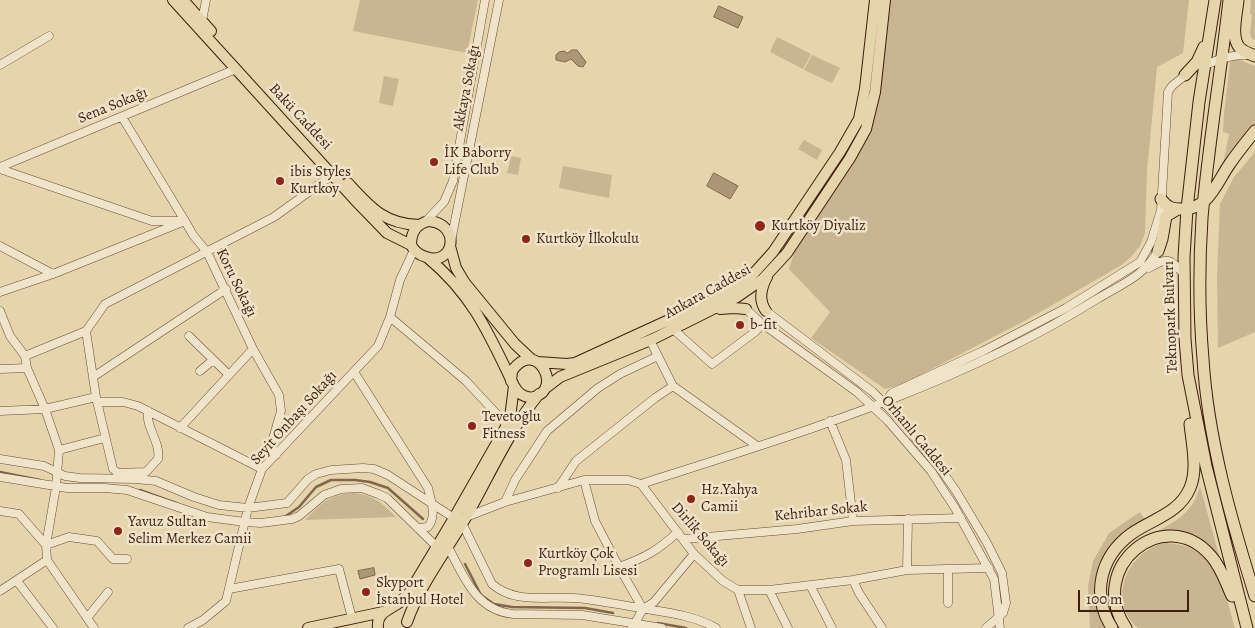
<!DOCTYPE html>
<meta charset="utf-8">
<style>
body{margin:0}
#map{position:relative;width:1255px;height:628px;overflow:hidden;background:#e6d4ac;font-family:Alegreya,serif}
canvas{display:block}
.scale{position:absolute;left:1078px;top:590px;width:111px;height:22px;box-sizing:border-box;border:2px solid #3e1e0d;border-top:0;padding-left:6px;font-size:15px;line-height:18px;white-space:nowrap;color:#3e1e0d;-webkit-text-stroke:4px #efe3c9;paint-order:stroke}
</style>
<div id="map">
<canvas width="1255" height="628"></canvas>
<div class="scale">100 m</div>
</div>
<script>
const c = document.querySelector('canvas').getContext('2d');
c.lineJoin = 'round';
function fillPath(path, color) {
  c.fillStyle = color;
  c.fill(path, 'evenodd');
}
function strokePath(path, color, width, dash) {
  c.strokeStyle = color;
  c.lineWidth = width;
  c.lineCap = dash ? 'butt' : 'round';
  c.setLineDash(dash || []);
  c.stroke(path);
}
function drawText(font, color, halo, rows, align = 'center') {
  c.font = font + ' Alegreya,serif';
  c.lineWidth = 5;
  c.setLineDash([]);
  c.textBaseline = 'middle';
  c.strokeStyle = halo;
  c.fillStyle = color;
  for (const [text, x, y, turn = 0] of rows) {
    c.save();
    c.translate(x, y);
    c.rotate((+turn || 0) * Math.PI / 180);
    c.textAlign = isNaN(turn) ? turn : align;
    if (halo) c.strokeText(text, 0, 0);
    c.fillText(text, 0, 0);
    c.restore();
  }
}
const green = new Path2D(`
 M360,0H478L467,53L353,31Z
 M891,0H1189L1183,53L1157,67L1147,171L1145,233L1140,246L1131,257L1120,266L1028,319L903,384L885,389L811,338L830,312L789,269L797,243L871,128L881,86Z
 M1251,0H1255V40L1252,39L1250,33L1252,15L1250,14Z
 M777,37L811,54L803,69L770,52Z
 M1233,52L1242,61L1255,66V126L1223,165L1229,134L1223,132L1224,114L1231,54Z
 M812,55L840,68L832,83L804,70Z
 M384,76L399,79L393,106L379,103Z
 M804,140L822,150L817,160L798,149Z
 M1255,152V332L1218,348L1217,276L1220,204L1234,177Z
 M511,156L521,158L518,175L507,173Z
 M563,166L612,175L609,198L559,188Z
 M1200,486L1220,559L1208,548L1147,537C1172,523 1192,516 1200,486Z
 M352,493C373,494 382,503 396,517L305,520C322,503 327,496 352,493Z
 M1140,512L1145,520L1125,534L1096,592L1098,610L1104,628H1090L1088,586L1093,561L1109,533Z
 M1164,543C1215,543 1224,588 1235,628H1138C1106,601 1127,552 1164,543Z`);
const water = new Path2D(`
 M719,6L743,17L738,28L714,17Z
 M572,50H577L586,62L583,67L578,66L571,59L565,62L556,60V55L559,52L564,51L567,53Z
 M714,173L738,186L730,199L707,186Z
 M374,568L375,575L360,579L358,571Z`);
const stream = new Path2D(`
 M0,472L40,480
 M140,490L176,503
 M283,518L299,507L316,487L331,480H355L370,482L388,488L423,519
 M465,564L481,595L494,604L512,607L585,608L613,613
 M658,623L686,628`);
const minor = new Path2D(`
 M202,21L206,0
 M0,65L49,36
 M1203,66C1217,60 1232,54 1247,55
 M0,167L236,69
 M0,169L152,221H185L193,235L207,252L253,349L279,395L281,411L272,442L273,449L276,455
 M425,222L444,202L453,181L485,0
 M451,241L499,0
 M0,246L53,274L185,221L122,117
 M1149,268C1167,257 1169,258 1183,273
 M0,292L53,274
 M746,309L760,322L857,392L888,421L931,471L955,508L994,579L1000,628
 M0,311L10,336L25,356L27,368L45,409L59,450L56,487L46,545L47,560L94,628
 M766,311L873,392L899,418L942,471L956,491L987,543L1002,573L1006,603L1003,613L986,628
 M390,317L466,381L507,425
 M673,329L712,364L755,332L762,324
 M86,331L105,304L274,217L332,175
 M86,331L96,397L113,469L118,473L146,472L158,459C161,442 145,427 148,411
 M189,336L229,375
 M650,340L673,386L757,446
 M25,356L86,331
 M0,369L27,368
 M200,371L213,360
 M354,372L428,488C431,501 437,516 428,527L418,528
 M93,377L226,289
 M886,401L892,393L983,351L1066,308L1140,262L1151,242L1161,210L1168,92L1172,86L1188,73
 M97,402H123L138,406L262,469
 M0,411L45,409L96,397
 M830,421L846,460L853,521
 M180,428L253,349
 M59,450L105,438
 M0,459L44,466L65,476L80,478L136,479L156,481L194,497L219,505L248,508L287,503L308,479L316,474L331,470L363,468L374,469L388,475L454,518
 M0,477L67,488H105L127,490L207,517L245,522L261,523L292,519L299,516L324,495L341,489L362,488L378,494L387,498L436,546
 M584,480L595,521L619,567C646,557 657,551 678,532
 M641,484C797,434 958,386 1097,299C1122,284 1143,277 1158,251
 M558,488L576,461L655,398L673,386
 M505,502L515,480L547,431L598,388L620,374L658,356
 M0,511L19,514L46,545L69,537L97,541L113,559H127
 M466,517L505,502L584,480H628L641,484L694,554L723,581L738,590H769L853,580L907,570L989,568
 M462,523L492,584C515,604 545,596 573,598C593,599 614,604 634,607C662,612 691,614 716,628
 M684,539L797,529L853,521L961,518
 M448,547C464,576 475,610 513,614L582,615L662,628
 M619,567L643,609
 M948,569V603
 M907,570L908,519
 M853,580L859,593L882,628
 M17,581L53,628
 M810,585L832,628
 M229,589L339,569L352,618
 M738,590L751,628
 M769,590L788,628
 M0,591L47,560
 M87,618L108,592
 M188,628L203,620L226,601L248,508L262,469L378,346L390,317L400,280L414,250
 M632,628L643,609L654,602L694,554`);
const major = new Path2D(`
 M173,0L355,200L387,233L411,245
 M183,0L211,31
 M348,183C370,207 384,224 419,225
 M429,221C462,224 454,267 426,257C419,255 414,251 411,245C411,232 416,224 429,221Z
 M450,246L456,268L465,283L515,344L531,359
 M428,258C473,295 490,336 514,386C518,393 525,399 534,397C564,389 536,337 512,371L511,381
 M720,309L734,308L746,309
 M766,311C758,300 761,288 767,277
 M538,362L567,364L575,363L719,297L735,288L755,272L773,252L840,152L859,119L865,89L875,0
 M547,387L560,377L653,339L737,297L763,279L787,253L850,158L866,129L875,92L885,0
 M407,622C420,585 445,553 465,519C489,477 508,432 539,394
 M308,628L383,612
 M378,628C376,612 390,610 400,602C403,599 406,596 409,593L454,518L507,425L510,418L514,386`);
const highway = new Path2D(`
 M1215,0L1199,102L1187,209L1184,257L1185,339L1188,375L1206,466L1247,628
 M1229,0C1221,73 1208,146 1202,218C1199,265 1199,313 1203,359C1208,439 1231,519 1255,596
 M1238,0C1237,13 1230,38 1240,48C1244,52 1250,54 1255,56
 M1185,75L1197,62L1204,47
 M1161,199C1167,207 1171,209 1180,209C1208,211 1216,184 1229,165C1237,153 1246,142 1255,131
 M1158,251L1162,239L1166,216L1178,209
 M1112,628C1091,595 1100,557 1131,534C1152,519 1179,514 1190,488C1198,469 1192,444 1190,424
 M1126,628C1085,568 1164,502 1211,556C1221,567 1226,583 1232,596`);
const markers = [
 [434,162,5,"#8f2418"],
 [280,181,5,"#8f2418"],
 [760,226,6,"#8f2418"],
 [526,239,5,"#8f2418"],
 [740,325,5,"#8f2418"],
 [472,426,5,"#8f2418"],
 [691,499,5,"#8f2418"],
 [118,531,5,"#8f2418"],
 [528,563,5,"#8f2418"],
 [366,592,5,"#8f2418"]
];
const streetNames = [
 ["Akkaya Sokağı",467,88,-79],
 ["Sena Sokağı",113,106,-22],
 ["Bakü Caddesi",300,117,47],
 ["Koru Sokağı",236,283,64],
 ["Ankara Caddesi",708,292,-29],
 ["Teknopark Bulvarı",1171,317,-92],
 ["Seyit Onbaşı Sokağı",294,418,-48],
 ["Orhanlı Caddesi",916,436,50],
 ["Kehribar Sokak",821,512,-6],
 ["Dirlik Sokağı",700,535,49]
];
const poiNames = [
 ["İK Baborry",444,153],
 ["Life Club",444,170],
 ["ibis Styles",290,172],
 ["Kurtkoy",290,189],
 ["Kurtköy Diyaliz",771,226],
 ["Kurtköy İlkokulu",536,239],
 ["b-fit",750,325],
 ["Tevetoğlu",482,417],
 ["Fitness",482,434],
 ["Hz.Yahya",701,490],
 ["Camii",701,507],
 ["Yavuz Sultan",128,522],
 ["Selim Merkez Camii",128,539],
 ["Kurtköy Çok",538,554],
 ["Programlı Lisesi",538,571],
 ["Skyport",376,583],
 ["İstanbul Hotel",376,600]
];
fillPath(green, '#c9b591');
fillPath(water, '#ad9676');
strokePath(water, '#81664c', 1);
strokePath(stream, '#81664c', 2.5);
strokePath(minor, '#684c35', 9);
strokePath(major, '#3e1e0d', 12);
strokePath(highway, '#3e1e0d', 13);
strokePath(minor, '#efe3c9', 8);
strokePath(major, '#e6d4ac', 10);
strokePath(highway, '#e6d4ac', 11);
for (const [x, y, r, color] of markers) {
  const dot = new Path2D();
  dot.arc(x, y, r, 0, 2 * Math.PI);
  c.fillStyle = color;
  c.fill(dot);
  strokePath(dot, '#efe3c9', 2);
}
drawText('15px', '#3e1e0d', '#efe3c9', streetNames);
drawText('15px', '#3e1e0d', '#efe3c9', poiNames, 'left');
</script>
